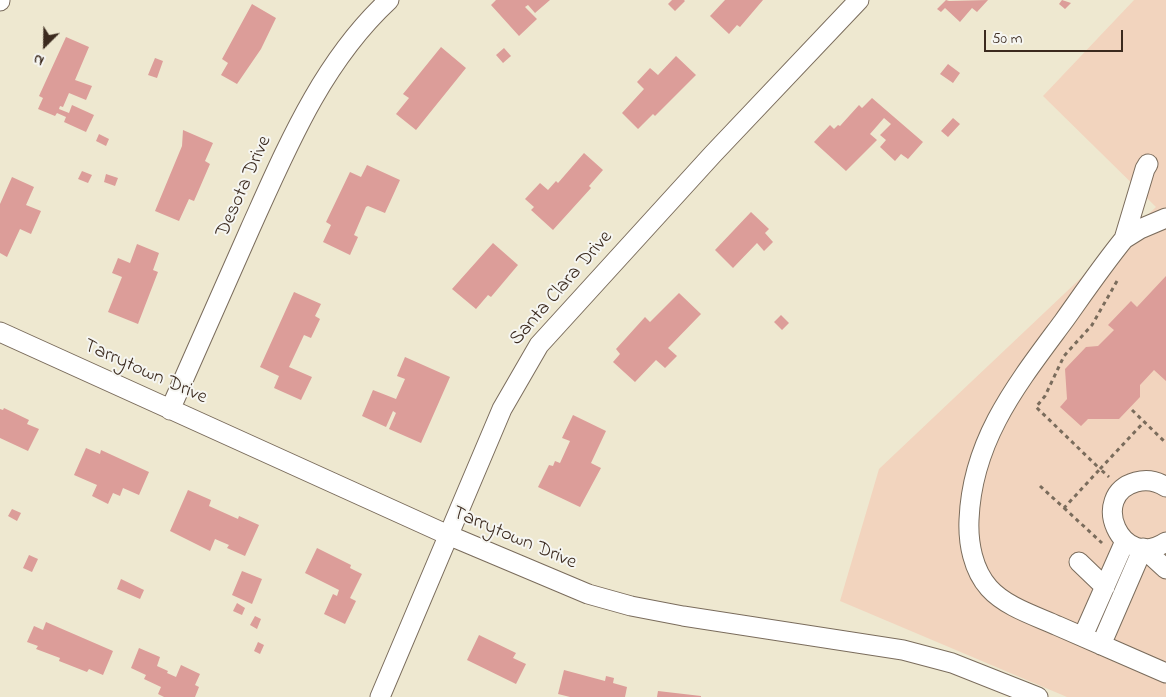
<!DOCTYPE html>
<style>
body{margin:0}
#map{position:relative;width:1166px;height:697px;overflow:hidden;background:#eee8d0;font-family:"Indie Flower",sans-serif}
canvas{display:block}
.north{position:absolute;left:20px;top:20px;width:50px;height:50px;-webkit-text-stroke:4px #f6f6f2;paint-order:stroke;rotate:203deg;font-size:14px;font-weight:700;line-height:20px;text-align:center;color:#3b2a1e}
.north::after{content:'';display:block;margin:auto;width:18px;height:22px;background:#3b2a1e;clip-path:polygon(50% 0,100% 100%,50% 72%,0 100%)}
.scale{position:absolute;left:984px;top:30px;width:139px;height:22px;box-sizing:border-box;border:2px solid #3b2a1e;border-top:0;padding-left:6px;font-size:15px;line-height:18px;white-space:nowrap;color:#3b2a1e;-webkit-text-stroke:4px #f6f6f2;paint-order:stroke}
</style>
<div id="map">
<canvas width="1166" height="697"></canvas>
<div class="north">N</div>
<div class="scale">50 m</div>
</div>
<script>
const c = document.querySelector('canvas').getContext('2d');
c.lineJoin = 'round';
function fillPath(path, color) {
  c.fillStyle = color;
  c.fill(path, 'evenodd');
}
function strokePath(path, color, width, dash) {
  c.strokeStyle = color;
  c.lineWidth = width;
  c.lineCap = dash ? 'butt' : 'round';
  c.setLineDash(dash || []);
  c.stroke(path);
}
function drawText(font, color, halo, rows, align = 'center') {
  c.font = font + ' "Indie Flower",sans-serif';
  c.lineWidth = 4;
  c.setLineDash([]);
  c.textBaseline = 'middle';
  c.strokeStyle = halo;
  c.fillStyle = color;
  for (const [text, x, y, turn = 0] of rows) {
    c.save();
    c.translate(x, y);
    c.rotate((+turn || 0) * Math.PI / 180);
    c.textAlign = isNaN(turn) ? turn : align;
    if (halo) c.strokeText(text, 0, 0);
    c.fillText(text, 0, 0);
    c.restore();
  }
}
const built = new Path2D(`
 M1134,0H1166V697H1067L840,601L879,469L1156,207L1043,96Z`);
const building = new Path2D(`
 M496,0H550L535,13L528,5L525,7L537,19L519,36L491,5Z
 M672,0H684L685,1L675,11L668,4Z
 M725,0H763L740,27L737,25L729,34L710,16Z
 M946,0L949,1L988,0L977,12L972,8L960,22L945,8L941,12L937,9Z
 M1062,0L1071,3L1065,9L1059,4Z
 M252,4L276,18L261,49L237,84L221,75L228,63L222,59Z
 M66,37L89,47L75,80L92,86L86,100L69,93L63,107L60,106L59,109L69,113L72,105L94,115L86,132L64,122L66,117L57,113L55,116L38,109L43,98L39,96Z
 M441,47L466,68L416,130L396,114L409,98L403,94Z
 M504,48L511,56L503,63L496,55Z
 M676,56L696,75L655,116L653,114L638,129L622,113L644,89L637,82L650,68L658,75Z
 M155,58L163,61L157,78L148,75Z
 M948,64L960,73L953,83L940,74Z
 M872,98L923,142L908,159L901,154L895,161L880,147L886,140L880,135L891,124L884,118L870,134L877,140L846,171L814,142L830,125L834,129L838,125L840,126L859,105L862,108Z
 M953,118L960,124L948,137L941,131Z
 M183,130L213,143L205,161L210,164L194,201L189,199L179,221L155,211L182,146Z
 M99,134L109,139L106,146L96,141Z
 M584,153L603,170L589,186L591,188L553,230L531,210L534,207L525,199L540,183L548,190L556,181L558,183Z
 M367,165L400,180L385,213L368,206L366,207L354,235L358,237L350,255L323,242L331,225L326,222L350,172L361,177Z
 M82,171L92,175L88,183L78,179Z
 M106,174L118,178L115,186L104,182Z
 M12,177L34,187L26,205L41,211L31,234L20,229L7,257L0,253V204Z
 M751,212L769,229L765,233L773,242L764,251L757,243L733,268L715,250Z
 M493,243L518,265L491,297L488,295L476,309L452,289Z
 M137,244L159,253L153,270L158,272L138,324L108,312L122,277L112,273L118,258L130,263Z
 M1166,276V381L1154,370L1140,385V397L1119,419H1088L1081,426L1060,407L1067,399L1065,369L1086,347L1098,346L1114,330L1108,325L1131,301L1137,307Z
 M294,292L321,304L315,316L320,319L311,338L304,335L289,367L312,377L301,400L274,388L279,376L260,367Z
 M679,293L701,314L668,348L677,356L665,368L656,360L635,382L613,362L620,354L616,349L645,317L650,322Z
 M781,315L789,323L782,330L774,322Z
 M405,357L450,377L421,443L389,429L396,413L393,411L386,427L362,416L373,390L396,399L405,379L397,376Z
 M4,408L29,420L27,424L39,429L28,451L0,438V409L3,410Z
 M573,415L606,431L591,463L601,468L580,507L538,487L549,465L553,466L555,461L560,463L570,441L562,438Z
 M86,448L100,454L101,450L149,472L139,495L123,488L120,496L113,493L108,504L92,496L97,485L74,475Z
 M188,490L211,500L209,506L238,519L239,516L259,525L245,556L227,548L229,545L215,539L210,551L170,531Z
 M12,509L21,513L17,521L8,516Z
 M317,548L351,565L350,568L362,574L350,598L356,601L345,624L324,614L333,594L337,596L339,590L305,573Z
 M29,555L38,559L32,572L23,568Z
 M242,571L262,579L252,604L232,595Z
 M121,579L144,590L140,599L117,589Z
 M237,603L245,608L242,615L233,611Z
 M255,616L261,619L257,629L250,625Z
 M46,622L113,651L103,675L89,669L87,672L59,661L60,658L36,649L38,646L27,642L34,626L43,630Z
 M479,635L516,653L513,658L526,664L516,684L467,660Z
 M258,642L264,645L260,654L254,651Z
 M139,648L160,657L157,666L168,671L167,673L176,677L181,665L200,674L195,685L199,687L195,697H164L158,694L161,687L144,679L146,675L131,668Z
 M564,670L605,681L606,676L614,678L613,683L627,687L625,697H570L558,694Z
 M658,691L701,696V697H657Z`);
const path = new Path2D(`
 M1117,281L1092,325L1064,356L1045,396L1036,407L1100,469L1144,422
 M1132,410L1166,443
 M1040,486L1064,508L1100,469L1109,477
 M1064,508L1102,543`);
const street = new Path2D(`
 M0,1V0
 M1166,218L1140,229L1124,239C1102,266 1083,294 1063,322C1017,384 972,440 969,520C968,543 973,570 989,588C1006,607 1036,616 1058,626C1094,642 1130,657 1166,673
 M1124,239L1145,169L1148,164
 M0,332L448,535L588,594L631,606L683,616L903,650L952,663L1038,697
 M170,410C197,349 224,289 250,229C287,147 322,62 389,0
 M1166,487C1157,481 1147,479 1136,482C1088,495 1121,572 1166,542
 M1079,562L1105,587
 M1083,636L1125,541
 M1101,645L1143,548L1166,569
 M380,697L502,409L539,345L713,154L859,0`);
const streetNames = [
 ["Desota Drive",245,187,-66],
 ["Santa Clara Drive",562,289,-49],
 ["Tarrytown Drive",145,373,24],
 ["Tarrytown Drive",514,539,23]
];
fillPath(built, '#f2d4be');
fillPath(building, '#dc9d99');
strokePath(street, '#7a6c5c', 21);
strokePath(path, '#7a6c5c', 3, [4, 4]);
strokePath(street, '#fff', 19);
drawText('20px', '#3b2a1e', '#f6f6f2', streetNames);
</script>
